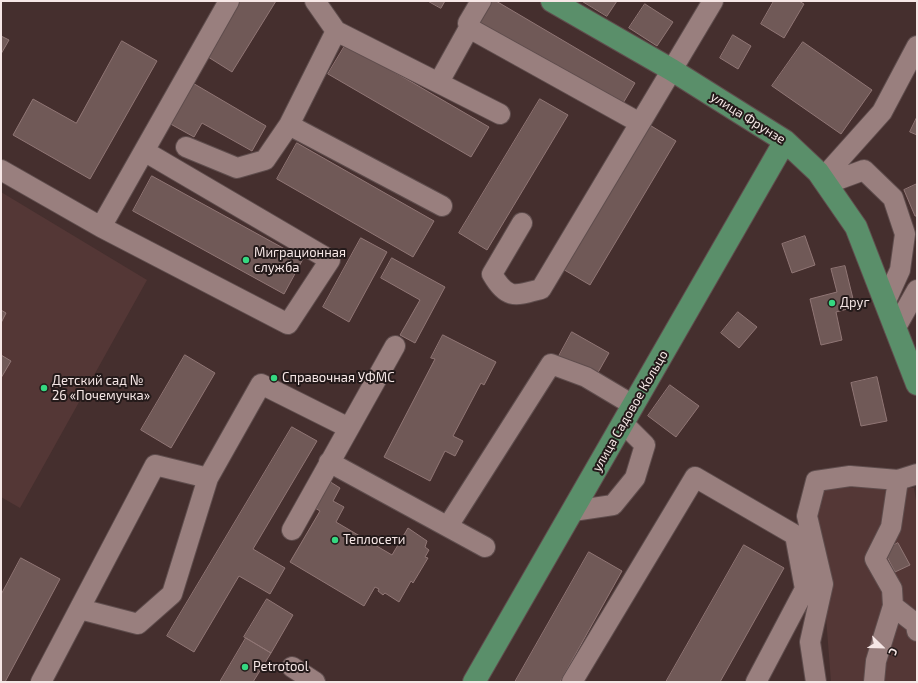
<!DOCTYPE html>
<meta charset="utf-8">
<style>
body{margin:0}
#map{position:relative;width:918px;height:683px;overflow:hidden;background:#452f2e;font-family:"Exo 2",sans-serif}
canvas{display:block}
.frame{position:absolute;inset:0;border:2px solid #f6e7e6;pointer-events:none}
.north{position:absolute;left:862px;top:627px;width:40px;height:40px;-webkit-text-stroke:3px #241a1a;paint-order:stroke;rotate:113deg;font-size:11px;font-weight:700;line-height:16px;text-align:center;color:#f6e7e6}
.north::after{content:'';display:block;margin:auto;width:14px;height:18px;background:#f6e7e6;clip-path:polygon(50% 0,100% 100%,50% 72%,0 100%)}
</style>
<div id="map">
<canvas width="918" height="683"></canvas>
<div class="frame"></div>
<div class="north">С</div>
</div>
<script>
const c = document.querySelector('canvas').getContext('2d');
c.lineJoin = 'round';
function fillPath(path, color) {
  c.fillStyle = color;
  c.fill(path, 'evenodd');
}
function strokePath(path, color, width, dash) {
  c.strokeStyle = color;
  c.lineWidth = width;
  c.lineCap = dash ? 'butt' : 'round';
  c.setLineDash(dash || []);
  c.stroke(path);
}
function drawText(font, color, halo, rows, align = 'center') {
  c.font = font + ' "Exo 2",sans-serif';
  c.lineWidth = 4;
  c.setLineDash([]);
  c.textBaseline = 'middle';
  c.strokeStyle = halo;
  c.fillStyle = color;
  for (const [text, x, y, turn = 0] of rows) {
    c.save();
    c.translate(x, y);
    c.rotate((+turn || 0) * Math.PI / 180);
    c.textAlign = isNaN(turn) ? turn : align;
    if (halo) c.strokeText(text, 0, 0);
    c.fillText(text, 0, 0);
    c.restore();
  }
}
const built = new Path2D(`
 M1,192L147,280L20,508L1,497Z
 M816,487L914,488L917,506V682H831Z`);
const building = new Path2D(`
 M238,1H276L232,72L205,55Z
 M428,1H445L441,8Z
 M490,1H496L635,83L619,110L476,26Z
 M582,1H617L607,16Z
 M774,1H799L804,4L784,38L761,24Z
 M645,4L673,22L657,46L629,28Z
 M733,35L751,46L738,69L720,58Z
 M1,36L9,40L1,54Z
 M122,41L157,61L90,179L13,135L33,99L76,123Z
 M803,42L872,90L841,134L772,86Z
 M346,44L489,127L471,157L328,74Z
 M191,82L266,126L252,151L202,123L194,137L167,122Z
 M540,99L568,115L487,250L459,233Z
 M917,117V135L910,132Z
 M648,124L676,141L590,285L561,268Z
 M297,143L434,221L413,257L277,179Z
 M152,176L303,259L284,294L133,211Z
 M917,184V216H915L904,190Z
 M805,236L815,265L792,273L782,244Z
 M361,238L387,252L349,322L323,307Z
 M392,258L445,287L415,343L400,335L420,300L381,278Z
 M845,266L855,307L836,312L842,340L821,345L810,299L837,292L831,269Z
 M1,310L6,313L1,323Z
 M738,312L757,327L739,348L721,333Z
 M572,332L609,353L596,376L559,356Z
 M443,335L496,362L484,385L481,383L453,436L463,441L455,456L445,451L430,481L384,457L435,359L431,358Z
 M1,355L11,361L1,378Z
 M185,355L215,373L171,448L141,430Z
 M877,377L887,421L861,426L851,383Z
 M670,385L699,406L676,437L648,416Z
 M292,427L317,441L253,549L285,568L270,594L239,576L194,652L167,636Z
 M321,476L340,488L333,501L344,507L336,522L392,555L408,528L427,541L425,547L429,550L425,557L428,558L413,583L411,581L399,602L385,593L383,595L378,591L379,589L375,587L364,606L290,562L320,511L305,502Z
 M898,543L910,565L895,572L884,551Z
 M744,545L784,568L720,682H666Z
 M589,552L622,571L560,682H515Z
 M21,558L60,579L5,682H1V595Z
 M267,599L293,615L271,653L244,637Z
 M246,638L271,653L253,682H220Z`);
const minor = new Path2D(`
 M315,1L336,31L500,114
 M469,28L640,123
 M439,82L469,28L468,23L481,1
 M289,125L442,206
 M186,147L237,168L265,160L289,125L336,31
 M1,170L101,227L288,324L330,260L144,151
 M822,179L882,112L917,46
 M826,184L864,170L893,198L905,234L900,270L885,303
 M522,223L492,274C507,300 515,296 541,289L713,1
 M101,227L229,1
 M895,329L917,290
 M329,462L485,547
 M573,511L613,505L635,478L645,445L623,423
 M448,526L551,364L586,377L633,405
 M292,530L395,346
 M893,606L916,624L917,631
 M80,609L138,624L172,594L208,478L261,384L349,428
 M292,667L315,682
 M41,682L155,465L208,478
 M572,682L695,477L795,535L805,589L756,682
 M816,682L810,642L823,584L807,516L816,481L850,476L898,480L917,474
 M874,682L876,661L893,606L892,589L875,559L891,527L898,480`);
const major = new Path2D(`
 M552,1L672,70L785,141L818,172L856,227L917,384
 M474,682L785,141`);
const markers = [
 [246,260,4,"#35d881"],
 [832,303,4,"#35d881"],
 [274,378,4,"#35d881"],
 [44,388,4,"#35d881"],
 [335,540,4,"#35d881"],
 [245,667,4,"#35d881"]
];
const streetNames = [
 ["улица Фрунзе",748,118,32],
 ["улица Садовое Кольцо",630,411,-60]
];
const poiNames = [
 ["Миграционная",254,253],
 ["служба",254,268],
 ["Друг",840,303],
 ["Справочная УФМС",282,378],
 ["Детский сад №",52,381],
 ["26 «Почемучка»",52,396],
 ["Теплосети",343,540],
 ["Petrotool",253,667]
];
fillPath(built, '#543736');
fillPath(building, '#705957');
strokePath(building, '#907675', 1);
strokePath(minor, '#5f4d4d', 22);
strokePath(major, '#5f4d4d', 24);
strokePath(minor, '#997f7e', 20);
strokePath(major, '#5a8f6a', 22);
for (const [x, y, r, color] of markers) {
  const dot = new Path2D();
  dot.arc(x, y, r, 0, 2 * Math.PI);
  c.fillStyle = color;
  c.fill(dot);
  strokePath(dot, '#241a1a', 1.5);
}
drawText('13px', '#f6e7e6', '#241a1a', streetNames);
drawText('13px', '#f6e7e6', '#241a1a', poiNames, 'left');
</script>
